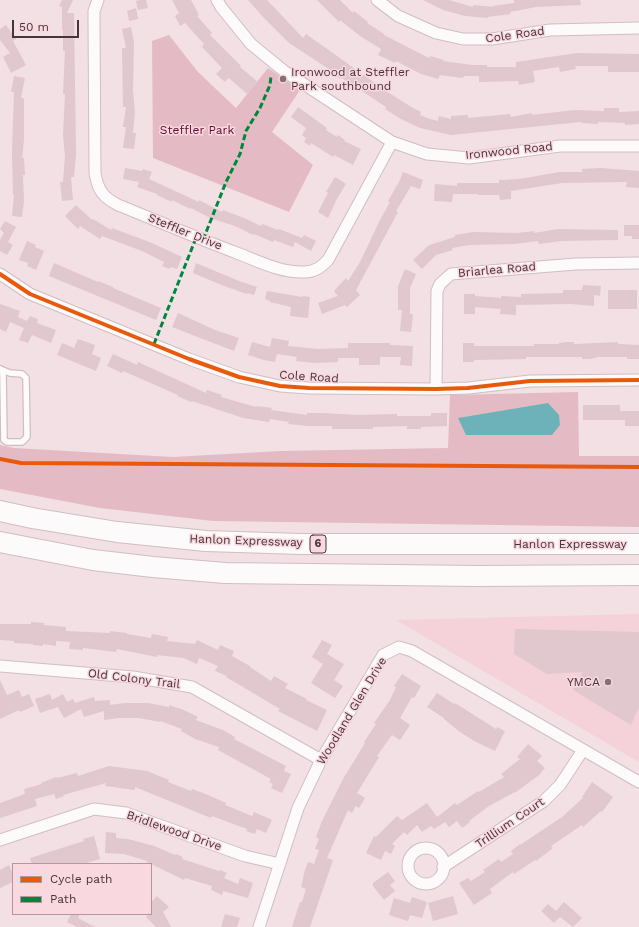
<!DOCTYPE html>
<style>
body{margin:0}
#map{position:relative;width:639px;height:927px;overflow:hidden;background:#f2e0e4;font-family:"Work Sans",sans-serif}
canvas{display:block}
.legend{position:absolute;left:12px;top:863px;width:140px;height:52px;box-sizing:border-box;background:#fad8e0;border:1px solid #b2979d;margin:0;padding:5px 7px;list-style:none;font-size:12px;color:#463539}
.legend li{display:flex;align-items:center;gap:8px;height:20px}
.legend b{width:20px;border:1px solid #b2979d}
.scale{position:absolute;left:12px;top:20px;width:67px;height:18px;box-sizing:border-box;border:2px solid #463539;border-top:0;padding-left:5px;font-size:12px;line-height:14px;white-space:nowrap;color:#463539;-webkit-text-stroke:3px #fad8e0;paint-order:stroke}
</style>
<div id="map">
<canvas width="639" height="927"></canvas>
<ul class="legend">
<li><b style="height:5px;background:#e8590c"></b>Cycle path</li>
<li><b style="height:5px;background:#00873e"></b>Path</li>
</ul>
<div class="scale">50 m</div>
</div>
<script>
const c = document.querySelector('canvas').getContext('2d');
c.lineJoin = 'round';
function fillPath(path, color) {
  c.fillStyle = color;
  c.fill(path, 'evenodd');
}
function strokePath(path, color, width, dash) {
  c.strokeStyle = color;
  c.lineWidth = width;
  c.lineCap = dash ? 'butt' : 'round';
  c.setLineDash(dash || []);
  c.stroke(path);
}
function drawText(font, color, halo, rows, align = 'center') {
  c.font = font + ' "Work Sans",sans-serif';
  c.lineWidth = 3;
  c.setLineDash([]);
  c.textBaseline = 'middle';
  c.strokeStyle = halo;
  c.fillStyle = color;
  for (const [text, x, y, turn = 0] of rows) {
    c.save();
    c.translate(x, y);
    c.rotate((+turn || 0) * Math.PI / 180);
    c.textAlign = isNaN(turn) ? turn : align;
    if (halo) c.strokeText(text, 0, 0);
    c.fillText(text, 0, 0);
    c.restore();
  }
}
const built = new Path2D(`
 M639,614V762L396,620Z`);
const green = new Path2D(`
 M169,35L198,72L236,108L268,68L300,90L272,132L313,165L289,212L153,158L152,41Z
 M578,392L579,456H639V527L213,521L100,508L0,489V445L14,448L173,457L281,451L448,448L450,395Z`);
const water = new Path2D(`
 M548,403L559,415L560,425L552,435H466L458,418Z`);
const building = new Path2D(`
 M62,0H73L67,13H74L76,155L74,177H71L73,200L62,201L60,182H63L65,156L63,135L65,94H63L65,51H63V30H62V7L59,6Z
 M140,0H146L148,8L138,10L136,1Z
 M172,0H191L199,15L197,16L212,33L210,35L241,66L240,67L258,82L247,94L229,78L225,82L216,74L222,68L202,47L204,44L185,23L180,26L175,16L179,13Z
 M248,0H267L303,38L306,34L389,93L413,108L421,112L420,115L427,118L438,121L439,116L451,119V116L468,115V118L510,114L511,117L532,113V115L574,110L604,111V108H619V112L639,111V124L625,125V123L598,122V124L581,123V122L451,135L420,128L401,119L385,109L386,107L342,78L341,79L331,73L332,71L289,43L263,17Z
 M317,0H340L353,13L354,11L368,22L367,23L384,34V35L429,58L430,56L444,60L443,61L472,65H487V67H516V62L577,53L639,54V72H608V66H575L576,69L560,72L559,67L533,71L535,82L519,85L518,81L479,82V76H464L463,78L440,75L438,79L421,74L396,61L395,63L378,55L381,49L360,36L340,20L339,22Z
 M423,0H449L473,7V5L494,7L493,6L514,3V0H580L581,5L536,7L510,12L511,14L488,17V18L465,16L443,10Z
 M136,8L138,19L129,21L127,11Z
 M6,25L16,39L13,41L26,65L11,73L3,57L10,53L0,40V29Z
 M131,27L134,42L133,90L135,113L133,133H136L134,149L123,148L126,127H123L126,107H123L122,48H126L122,29Z
 M14,76L25,78L21,98H24V140L22,158H24L25,175H23L24,201L22,217L12,216L14,195H13L12,153L14,92H11Z
 M298,107L327,128L326,130L337,137L338,135L345,140L344,141L361,149L353,165L334,155L333,157L311,143L310,146L304,142L306,138L302,135L306,128L291,117Z
 M125,168L142,171L143,169L152,172L149,179L199,202V200L222,212L223,210L244,218L261,226L262,224L278,230L279,229L302,238L304,235L316,241L311,251L295,242L293,247L274,240L273,242L254,234L253,235L235,226L210,218L191,208L190,209L172,200V202L157,195V194L137,187L139,182L123,179Z
 M600,168L639,171V188L626,187L627,182L562,183L511,191V199L500,200L499,195H478V194H453L452,202L434,201L435,184L457,186V183H499V180L519,179L560,172H582V169Z
 M403,172L423,180L420,189L411,186L396,211L398,212L356,290L360,295L347,307L345,305L322,314L318,303L338,296L334,291L346,278L348,281L360,262L380,220L390,202L388,201L399,182Z
 M335,177L346,184L335,202V203L328,218L318,212L328,193L326,192Z
 M76,205L92,220L93,219L111,230L112,228L152,243L182,257L177,269L171,267L170,269L162,266L164,262L142,251L102,236L100,239L80,226L78,229L65,216Z
 M5,221L16,227L8,242L13,245L7,255L0,251V240L4,233L0,229Z
 M624,225H639V239H632V236H624Z
 M558,229L618,230V240L561,241L539,244L538,241L514,244L469,245L452,248L453,250L436,255L422,269L413,260L429,245L455,237V235L473,232L517,233L534,231V233Z
 M27,241L36,245L35,247L44,251L36,270L27,266L28,263L19,260Z
 M54,263L98,282V281L113,287V288L161,308L156,320L49,276Z
 M196,263L239,281L257,287L254,295L247,293V294L224,286L193,273Z
 M405,269L416,274L410,288V314H413L411,332L400,331L402,310H398V286Z
 M583,285L601,286L600,296L594,295V306L571,304L516,305V315L500,314L501,309L475,307V314H464V294H475V296L501,298V296L521,297V294L563,293V290H582Z
 M608,290H637V309H608Z
 M267,291L302,297L303,296L310,297L308,318L290,316L291,307L270,302V301L265,299Z
 M0,304L20,311L18,317L27,321L30,316L38,319L37,323L56,330L51,343L32,335L28,343L19,340L24,328L10,322L6,332L0,329Z
 M178,313L215,330L239,338L234,351L172,327Z
 M272,338L289,341L288,346L318,349L348,348V343H390V345L413,346L412,366L400,365L401,357H380V365H359V358H338V362L314,363L296,361L297,357L277,354L275,362L264,360L248,355L252,342L270,347Z
 M78,339L95,345L92,354L101,358L96,371L57,355L62,343L74,348Z
 M566,342H574V344L618,342V344L639,345V359H627V357H596V358L589,359H582V357H526V359L474,360V362H463V343H474V346H534V344H559V343Z
 M113,354L137,365L138,362L206,393L207,390L222,395L221,397L256,407L257,406L272,408L271,410L307,415V413H323L358,415L397,414V416H431V413H447V426L421,427V429H407V426L373,427V429H332V426H308L288,424L289,422L270,419L269,422L243,418L192,401L191,402L177,396L178,395L123,371L122,373L107,366Z
 M583,405H620V411H639V426H625V420H583Z
 M31,622L44,623V625L66,627V631L110,633V631L127,633V634L151,638L152,634L168,637L167,641L195,644L197,640L218,650L220,645L234,651L232,656L250,666V667L271,681L274,676L288,684L285,688L307,699L306,700L327,710L317,731L278,711L280,709L226,677L227,676L215,671L218,666L199,658L197,664L184,658L157,655V657L117,649L116,652L83,648V650L69,649L70,642L56,641V646L43,644V646L33,645V644L14,643V641L0,640V624H31Z
 M515,629L639,632V707L631,725L573,690L583,672L547,674L514,654Z
 M322,640L332,645L327,654L344,664L334,680L343,686L335,698L311,683L323,664L312,657Z
 M402,674L421,686L414,698L412,697L400,718L410,725L400,740L392,735L377,756L379,757L357,793L365,798L359,808L356,806L352,813L348,810L327,858L333,860L310,927H292L300,902H302L306,889L301,887L305,870L308,862L314,864L319,850L315,849L319,839L316,837L322,821L343,779L365,743L364,742L376,724L374,723L390,700L396,687L394,686Z
 M0,680L7,695L19,690L22,697L29,694L34,706L20,712L19,710L0,719Z
 M437,693L454,704L455,703L496,729L497,727L505,731L495,751L476,742L460,732L444,719V718L427,707Z
 M50,694L52,700L63,694L67,702L73,699L75,703L94,697L95,701L110,700V705L124,703H148L169,707V705L184,710L198,717L196,720L223,730L235,737L234,739L286,766L284,771L291,774L282,793L271,788L273,784L269,782L271,779L218,750L219,747L195,739L181,731L182,729L160,721V722L139,718H119L104,720V711L84,717L81,709L64,718L58,707L40,713L35,699Z
 M528,744L542,756L537,761L545,768L539,775L516,792H515L489,806L469,821L470,822L462,828L457,821L449,827L445,822L434,829L431,826L422,832L417,825L407,835L404,832L392,844L395,846L391,854L385,851L381,860L366,853L374,836L376,837L397,816L402,820L427,803L437,817L455,803L457,805L478,791L479,792L504,777L501,774L520,759L517,757Z
 M109,766L147,771L169,780L168,782L191,791L192,789L208,795L226,803L225,805L252,816L254,812L272,820L266,833L257,829L255,834L246,831L247,829L212,816L211,818L135,787V790L105,786L106,783L63,795L64,796L56,799L54,794L35,799L37,806L0,818V803L25,794L24,789L42,784L41,783L56,777L57,778L77,773L78,776Z
 M592,782L613,797L602,812L601,811L583,827L582,825L551,846L553,848L536,861L535,860L514,874L513,872L490,889L492,893L474,905L459,883L468,878L471,881L485,872L483,870L499,859L501,862L513,854L511,851L520,844V845L562,817L583,798L582,797Z
 M106,832L116,833V838L128,839L154,846L175,855L176,854L183,857L182,859L219,871L220,870L227,873L224,878L238,884L240,878L253,883L248,898L223,891L222,895L211,890L212,886L185,878L184,880L147,862V861L124,854L105,853Z
 M94,836L100,859L83,864H32L30,858L84,841L83,839Z
 M9,865L13,874V882L0,888V870Z
 M388,872L395,881L390,885L395,891L384,900L373,886V883Z
 M157,896L169,907L163,912L171,927H156L146,917L149,914H151V902Z
 M453,896L458,914L433,921L428,903Z
 M412,897L427,902L422,918L410,915L408,921L389,915L394,898L410,903Z
 M564,902L582,918L573,927L560,917L554,923L541,911L548,904L556,911Z
 M71,914H80L78,918L95,927H77L67,922Z
 M225,914L240,918L237,927H221Z`);
const lane = new Path2D(`
 M0,369L10,373L22,374L26,378L27,437L22,442H7L4,440L3,374L0,369`);
const street = new Path2D(`
 M98,0L94,11V21L95,173C98,191 103,197 118,205C158,221 197,238 237,253C258,261 281,273 304,272C315,272 321,267 328,260L392,142
 M217,0L221,7L251,44L284,71L392,142L427,154L469,158L560,146H639
 M377,0L398,16L436,33L463,39H492L550,30L639,28
 M0,274L30,294L189,359L239,377L280,386L309,388L436,389L468,388L530,381L639,380
 M436,389L437,291L440,284L451,274L576,264L639,263
 M0,666L133,677L192,687L321,760
 M0,840L94,809L126,813L245,856L280,864
 M408 866a18 18 0 1 1 36 0a18 18 0 1 1-36 0Z
 M443,867L544,801L560,785L583,750
 M259,927L298,808L321,760L383,655L399,647L412,651L639,782`);
const highway = new Path2D(`
 M0,511L32,518L117,532L206,541L301,544H639
 M0,542L93,560L153,567L225,573L477,576L639,575`);
const quiet = new Path2D(`
 M203,240L226,182L240,154L246,131L260,108L270,85L271,76
 M154,344L196,238`);
const cycleway = new Path2D(`
 M0,274L30,294L189,359L239,377L280,386L309,388L436,389L468,388L530,381L639,380
 M0,459L21,463L639,467`);
const markers = [
 [283,79,4,"#827175"],
 [608,682,4,"#827175"]
];
const shields = [
 [318,544,16]
];
const shieldNames = [
 ["6",318,544]
];
const streetNames = [
 ["Cole Road",515,35,-8],
 ["Ironwood Road",509,151,-6],
 ["Steffler Drive",185,232,22],
 ["Briarlea Road",497,270,-5],
 ["Cole Road",309,377,4],
 ["Hanlon Expressway",246,541,2],
 ["Hanlon Expressway",570,544],
 ["Old Colony Trail",134,679,7],
 ["Woodland Glen Drive",352,711,-59],
 ["Trillium Court",510,823,-34],
 ["Bridlewood Drive",174,831,19]
];
const poiNames = [
 ["Ironwood at Steffler",291,72],
 ["Park southbound",291,86],
 ["YMCA",600,682,"right"]
];
const parkNames = [
 ["Steffler Park",197,130]
];
fillPath(built, '#f5d1da');
fillPath(green, '#e4bbc5');
fillPath(water, '#6eb2b9');
fillPath(building, '#e1c7ce');
strokePath(lane, '#cfbec2', 8);
strokePath(street, '#cfbec2', 13);
strokePath(highway, '#cfbec2', 22);
strokePath(lane, '#fdfafb', 5.5);
strokePath(street, '#fdfafb', 11);
strokePath(highway, '#fdfafb', 20);
strokePath(quiet, '#00873e', 3, [6, 3]);
strokePath(cycleway, '#e8590c', 4);
for (const [x, y, r, color] of markers) {
  const dot = new Path2D();
  dot.arc(x, y, r, 0, 2 * Math.PI);
  c.fillStyle = color;
  c.fill(dot);
  strokePath(dot, '#fad8e0', 1.5);
}
for (const [x, y, w] of shields) {
  const box = new Path2D();
  box.roundRect(x - w / 2, y - 9, w, 18, 3);
  c.fillStyle = '#fad8e0';
  c.fill(box);
  strokePath(box, '#463539', 1);
}
drawText('bold 11px', '#463539', null, shieldNames);
drawText('12px', '#463539', '#fad8e0', streetNames);
drawText('12px', '#463539', '#fad8e0', poiNames, 'left');
drawText('12px', '#600c2f', '#fad8e0', parkNames);
</script>
